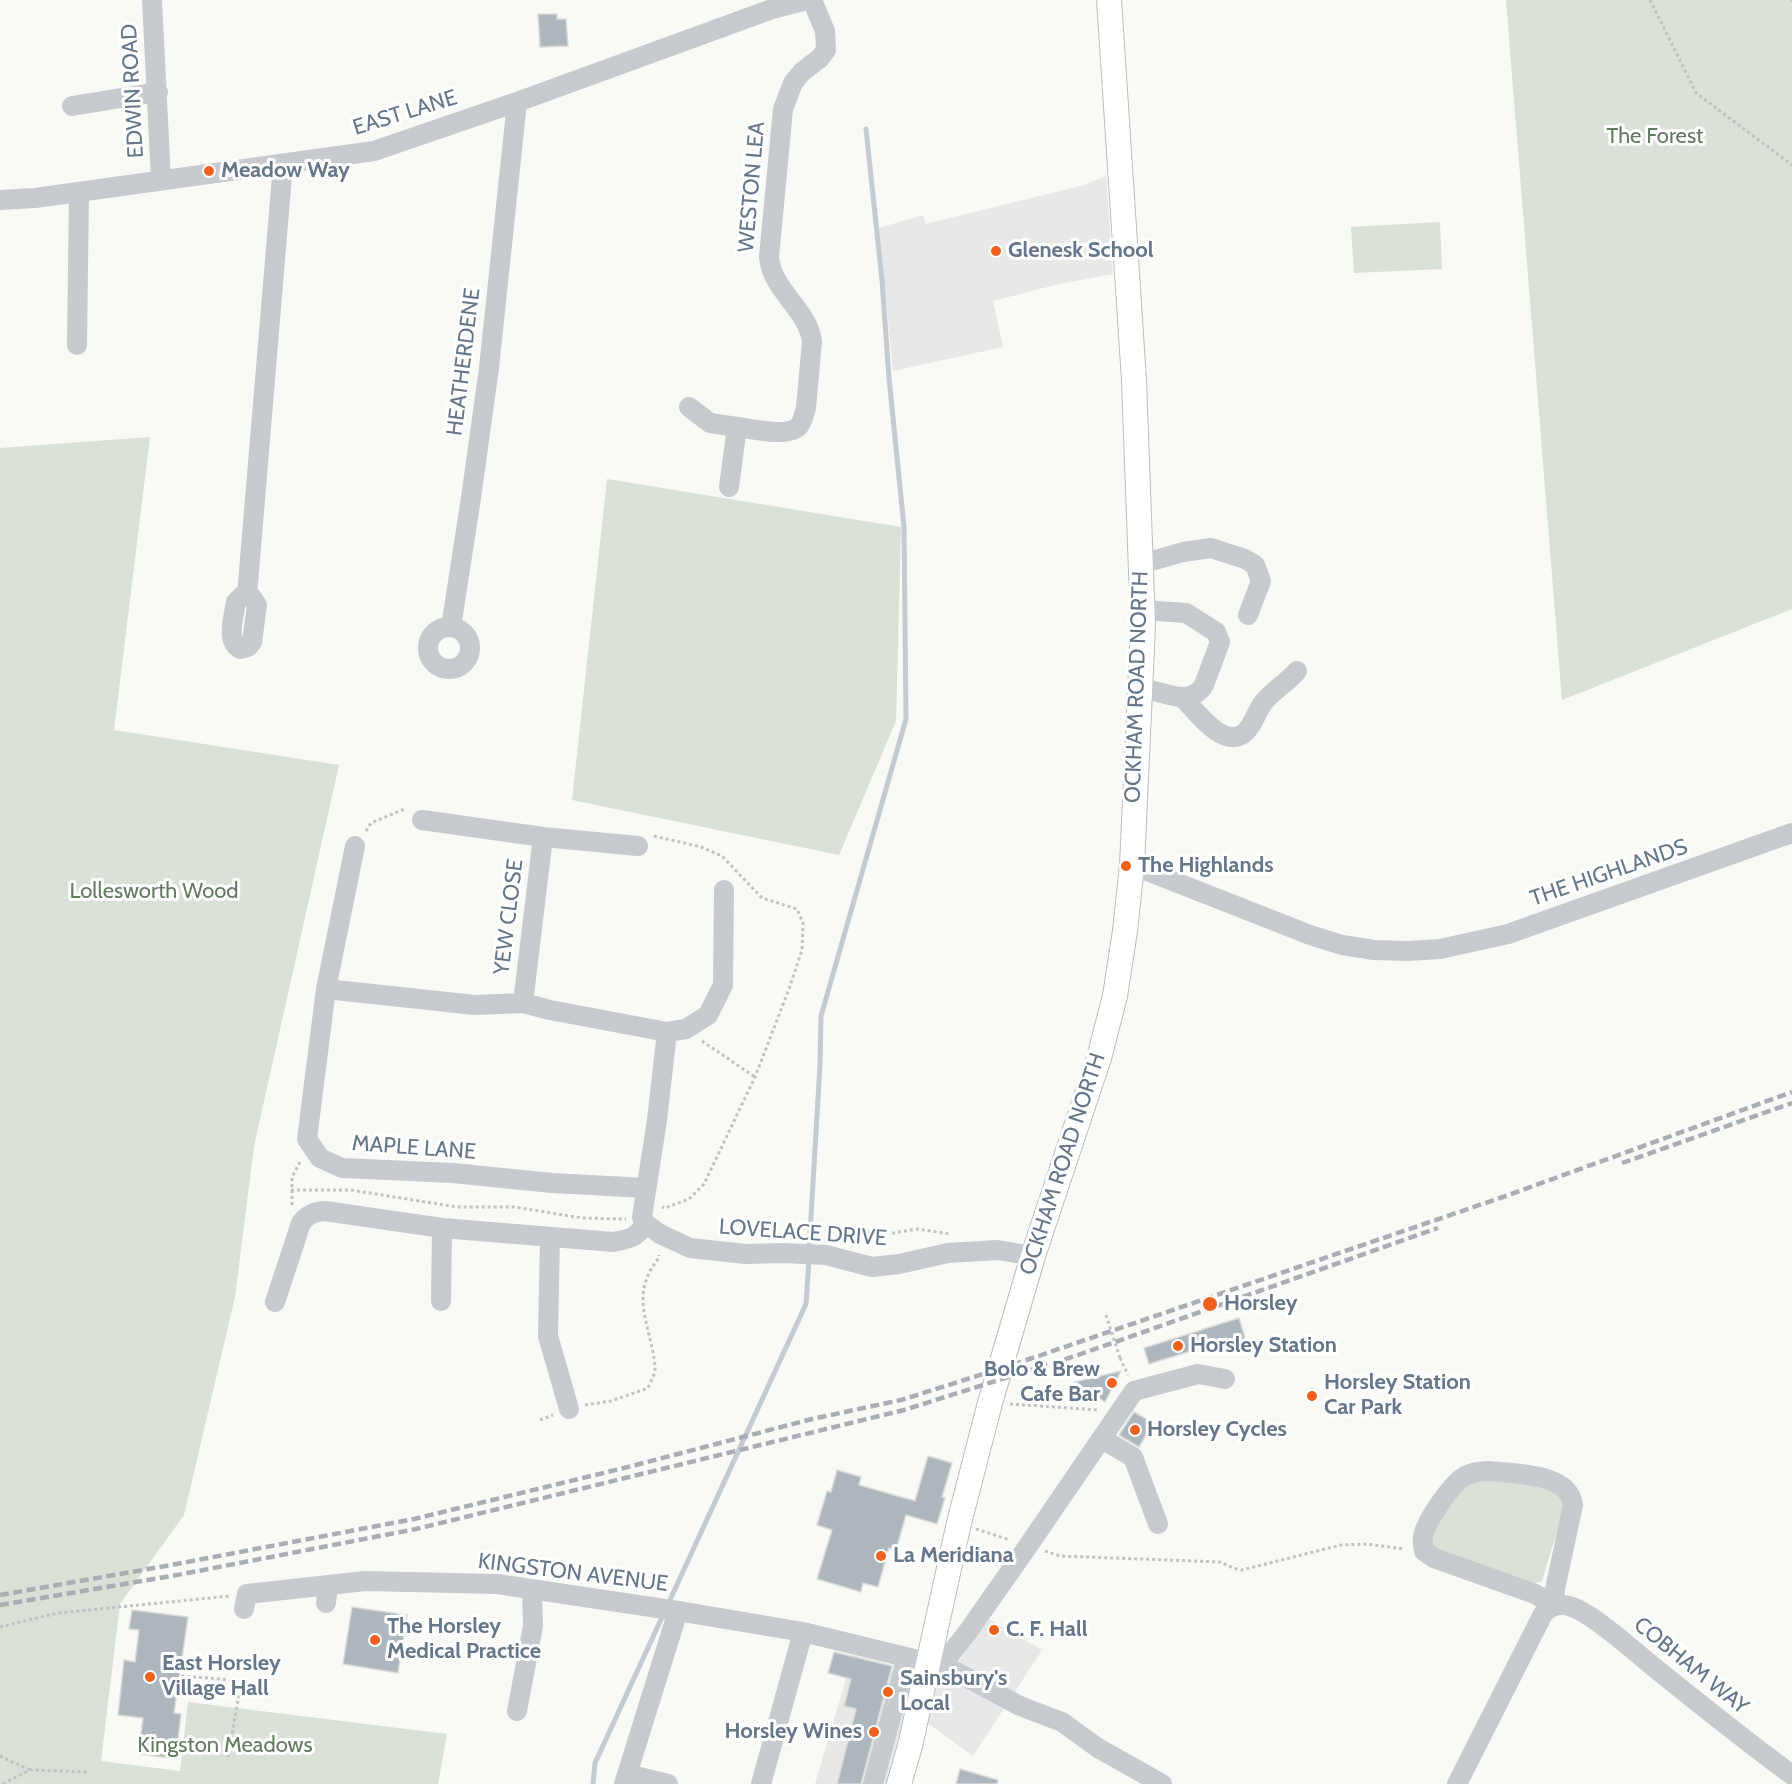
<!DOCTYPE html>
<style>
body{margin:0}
canvas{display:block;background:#f9f9f6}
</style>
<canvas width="1792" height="1784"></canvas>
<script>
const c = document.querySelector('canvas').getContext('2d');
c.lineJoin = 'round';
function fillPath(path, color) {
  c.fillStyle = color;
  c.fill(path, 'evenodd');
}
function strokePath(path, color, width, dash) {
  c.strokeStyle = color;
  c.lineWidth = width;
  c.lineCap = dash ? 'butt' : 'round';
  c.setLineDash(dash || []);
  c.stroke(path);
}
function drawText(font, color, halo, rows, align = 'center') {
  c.font = font + ' Cabin,sans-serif';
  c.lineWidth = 6;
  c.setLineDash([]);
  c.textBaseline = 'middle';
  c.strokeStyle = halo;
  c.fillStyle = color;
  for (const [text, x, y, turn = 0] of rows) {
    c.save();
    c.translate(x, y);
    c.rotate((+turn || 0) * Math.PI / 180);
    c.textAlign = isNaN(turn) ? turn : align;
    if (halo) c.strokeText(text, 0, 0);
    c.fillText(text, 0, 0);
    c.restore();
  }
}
const built = new Path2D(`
 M1106,176L1113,274L1059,284L993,301L1003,347L893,371L879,228L923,215L926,224L1084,185Z
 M989,1619L1042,1650L973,1756L927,1723L910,1784H815L853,1655L946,1679Z`);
const green = new Path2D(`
 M1506,0H1792V609L1562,700Z
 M1440,222L1442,269L1354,273L1351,227Z
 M150,437L114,730L339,765L254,1146L235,1297L184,1515L120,1604L101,1761L180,1771L188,1702L447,1734L438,1784H0V448Z
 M607,479L901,527L896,721L839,855L572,800Z
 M1471,1479L1551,1485L1566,1502L1542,1581L1533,1584L1432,1552L1428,1535L1442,1509Z`);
const stream = new Path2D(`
 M809,1250L820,1065L821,1016L906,719L904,527L889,378L882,280L866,129
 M593,1784L595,1763L806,1304L809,1259`);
const building = new Path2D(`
 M538,14H557V19H566L568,46L540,47Z
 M1239,1318L1246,1341L1216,1351L1214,1344L1149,1364L1144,1348Z
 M1121,1371L1105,1402L1075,1382Z
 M1134,1412L1153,1423L1139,1447L1119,1435Z
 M928,1456L952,1463L942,1497L945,1498L937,1524L906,1515L896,1550L889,1548L878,1587L863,1583L861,1592L817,1579L832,1530L817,1525L827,1491L831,1492L837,1470L861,1477L859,1485L915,1501Z
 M352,1607L407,1615L398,1673L343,1664Z
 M132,1610L188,1617L174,1713L181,1714L178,1740H172L170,1758L138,1754L143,1718L118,1715L124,1660L135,1662L139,1630L129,1629Z
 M834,1652L892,1666L861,1784H837L856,1709L844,1706L851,1679L828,1673Z
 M960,1769L998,1780L997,1784H956Z`);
const path = new Path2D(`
 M1650,0L1696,93L1792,165
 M1791,0L1792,1
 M366,831L371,823L402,810H406
 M654,836L701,847L722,856L762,898L797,909L803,923L802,950L789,989L755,1077L704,1184L689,1199L665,1208L662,1207
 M702,1041L755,1077
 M291,1190H351L457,1207H515L582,1218L626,1219
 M292,1205V1177L301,1160
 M787,1235L795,1228L816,1227L893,1233L917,1229L951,1234
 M1120,1358L1128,1375
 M1010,1404L1099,1410
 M585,1405L611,1401L648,1388C651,1381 656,1373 655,1366C651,1325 628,1295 659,1258V1255
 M540,1420L553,1415
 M976,1529L1010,1540
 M1045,1551L1060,1556L1220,1562L1233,1568L1242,1570L1341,1545L1367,1544L1404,1549
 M0,1627L58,1613L230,1596
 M181,1676L233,1680
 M0,1756L30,1770
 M228,1757L240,1689
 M3,1784L30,1770L88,1772`);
const minor = new Path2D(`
 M152,0L161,180
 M72,106L158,92
 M0,200L35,198L374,151L517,102L772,9L807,0
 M77,345L79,192
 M689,407L710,423L737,427
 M729,487L737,427C752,429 788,438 799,426C803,421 804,414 806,408L812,341C807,308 772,291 769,257L783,109L793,83L802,72L820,58L826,50L825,31L812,0
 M1141,564L1183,552L1211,548L1245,559L1255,565L1261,581L1248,615
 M244,594L251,596L257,605L252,642L248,647L241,649C225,642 234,616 236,602Z
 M247,595L283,164
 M428 648a21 21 0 1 1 42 0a21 21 0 1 1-42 0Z
 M451,627L471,498L489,368L517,102
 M1140,688C1162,690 1189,709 1204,685L1220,642L1216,632L1186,613L1143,610
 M1183,698C1196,711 1222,748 1243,734C1253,727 1256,712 1263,703C1273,690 1287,683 1297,671
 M422,820L543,837L638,846
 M355,846L326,989L307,1139L320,1158L342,1168L453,1173L552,1183L646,1188
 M1132,865L1310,935L1342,945L1374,950L1408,951L1440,949L1508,934L1792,833
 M326,989L475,1005L523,1003L550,1010L667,1032L657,1120L642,1217L645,1223L660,1234L690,1248L746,1254L783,1253L826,1255L872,1267L899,1264L948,1253L998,1250L1033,1256
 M523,1003L543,837
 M667,1032L686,1029L708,1015L723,985L724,890
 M550,1238L548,1336L569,1409
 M441,1301L442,1228
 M275,1302L301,1223C308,1214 314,1212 325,1211L442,1228L613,1242C629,1239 637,1238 645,1223
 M1102,1439L1133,1457L1158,1524
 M1488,1471C1514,1474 1569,1472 1573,1505L1555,1589L1554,1605L1535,1594L1434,1558L1424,1551C1423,1546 1422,1541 1423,1537C1425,1522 1452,1483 1465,1476C1473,1472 1480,1471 1488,1471Z
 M326,1603L328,1585
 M244,1609L247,1594L365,1581L497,1584L678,1611L803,1632L947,1667L1020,1706L1062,1722L1098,1748L1162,1784
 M941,1666L967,1633L1028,1546L1134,1391L1198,1374L1225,1379
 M517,1711L533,1626L532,1589
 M627,1774L668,1784
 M624,1784L678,1611
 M761,1784L803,1632
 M873,1784L907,1657
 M1457,1784L1543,1614C1551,1605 1561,1603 1572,1607C1593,1614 1632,1649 1650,1664C1697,1702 1743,1739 1792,1775`);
const major = new Path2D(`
 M899,1784L910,1746L959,1523L990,1403L1033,1256L1099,1058L1115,996L1125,931L1132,865L1143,626L1134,380L1109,0`);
const rail = new Path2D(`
 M1622,1163L1792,1103
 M0,1595L171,1565L414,1519L624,1468L812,1419L901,1400L1015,1364L1503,1197L1792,1092
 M0,1605L172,1576L416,1529L904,1410L1078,1355L1438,1228`);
const pathBridge = new Path2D(`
 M1106,1315L1120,1358`);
const markers = [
 [209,171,6,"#f1611e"],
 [996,251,6,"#f1611e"],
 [1126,866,6,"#f1611e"],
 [1210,1304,8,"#f1611e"],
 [1178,1346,6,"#f1611e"],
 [1112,1383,6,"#f1611e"],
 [1312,1396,6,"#f1611e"],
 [1135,1430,6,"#f1611e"],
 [881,1556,6,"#f1611e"],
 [994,1630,6,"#f1611e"],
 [375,1640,6,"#f1611e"],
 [150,1677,6,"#f1611e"],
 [888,1692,6,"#f1611e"],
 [874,1732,6,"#f1611e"]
];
const streetNames = [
 ["EDWIN ROAD",133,91,-93],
 ["EAST LANE",405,113,-17],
 ["WESTON LEA",752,187,-85],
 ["HEATHERDENE",464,362,-83],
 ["OCKHAM ROAD NORTH",1137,687,-88],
 ["THE HIGHLANDS",1609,873,-19],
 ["YEW CLOSE",509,917,-83],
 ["MAPLE LANE",414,1148,4],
 ["OCKHAM ROAD NORTH",1063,1164,-72],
 ["LOVELACE DRIVE",803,1233,4],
 ["KINGSTON AVENUE",573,1573,7],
 ["COBHAM WAY",1691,1666,39]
];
const parkNames = [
 ["The Forest",1655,137],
 ["Lollesworth Wood",154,892],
 ["Kingston Meadows",225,1746]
];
const poiNames = [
 ["Meadow Way",221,171],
 ["Glenesk School",1008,251],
 ["The Highlands",1138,866],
 ["Horsley",1224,1304],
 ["Horsley Station",1190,1346],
 ["Bolo & Brew",1100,1370,"right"],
 ["Cafe Bar",1100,1395,"right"],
 ["Horsley Station",1324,1383],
 ["Car Park",1324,1408],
 ["Horsley Cycles",1147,1430],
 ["La Meridiana",893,1556],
 ["The Horsley",387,1627],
 ["Medical Practice",387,1652],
 ["C. F. Hall",1006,1630],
 ["East Horsley",162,1664],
 ["Village Hall",162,1689],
 ["Sainsbury's",900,1679],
 ["Local",900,1704],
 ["Horsley Wines",862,1732,"right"]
];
fillPath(built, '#e7e8e7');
fillPath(green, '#dae1d7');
strokePath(stream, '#c2ccd2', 5);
fillPath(building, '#afb7be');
strokePath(building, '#dbdbd8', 1.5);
strokePath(major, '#babec2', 26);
strokePath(path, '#c0c3c5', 3, [3, 3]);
strokePath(minor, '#c7cacf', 20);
strokePath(major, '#fff', 24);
strokePath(rail, '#a9aeb5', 4.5, [9, 4.5]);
strokePath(pathBridge, '#c0c3c5', 3, [3, 3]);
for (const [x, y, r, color] of markers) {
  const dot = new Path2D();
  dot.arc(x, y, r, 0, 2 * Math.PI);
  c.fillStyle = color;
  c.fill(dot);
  strokePath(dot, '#fff', 2);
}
drawText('22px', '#66778a', '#fff', streetNames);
drawText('22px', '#647a61', '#fff', parkNames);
drawText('bold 22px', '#66778a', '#fff', poiNames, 'left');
</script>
